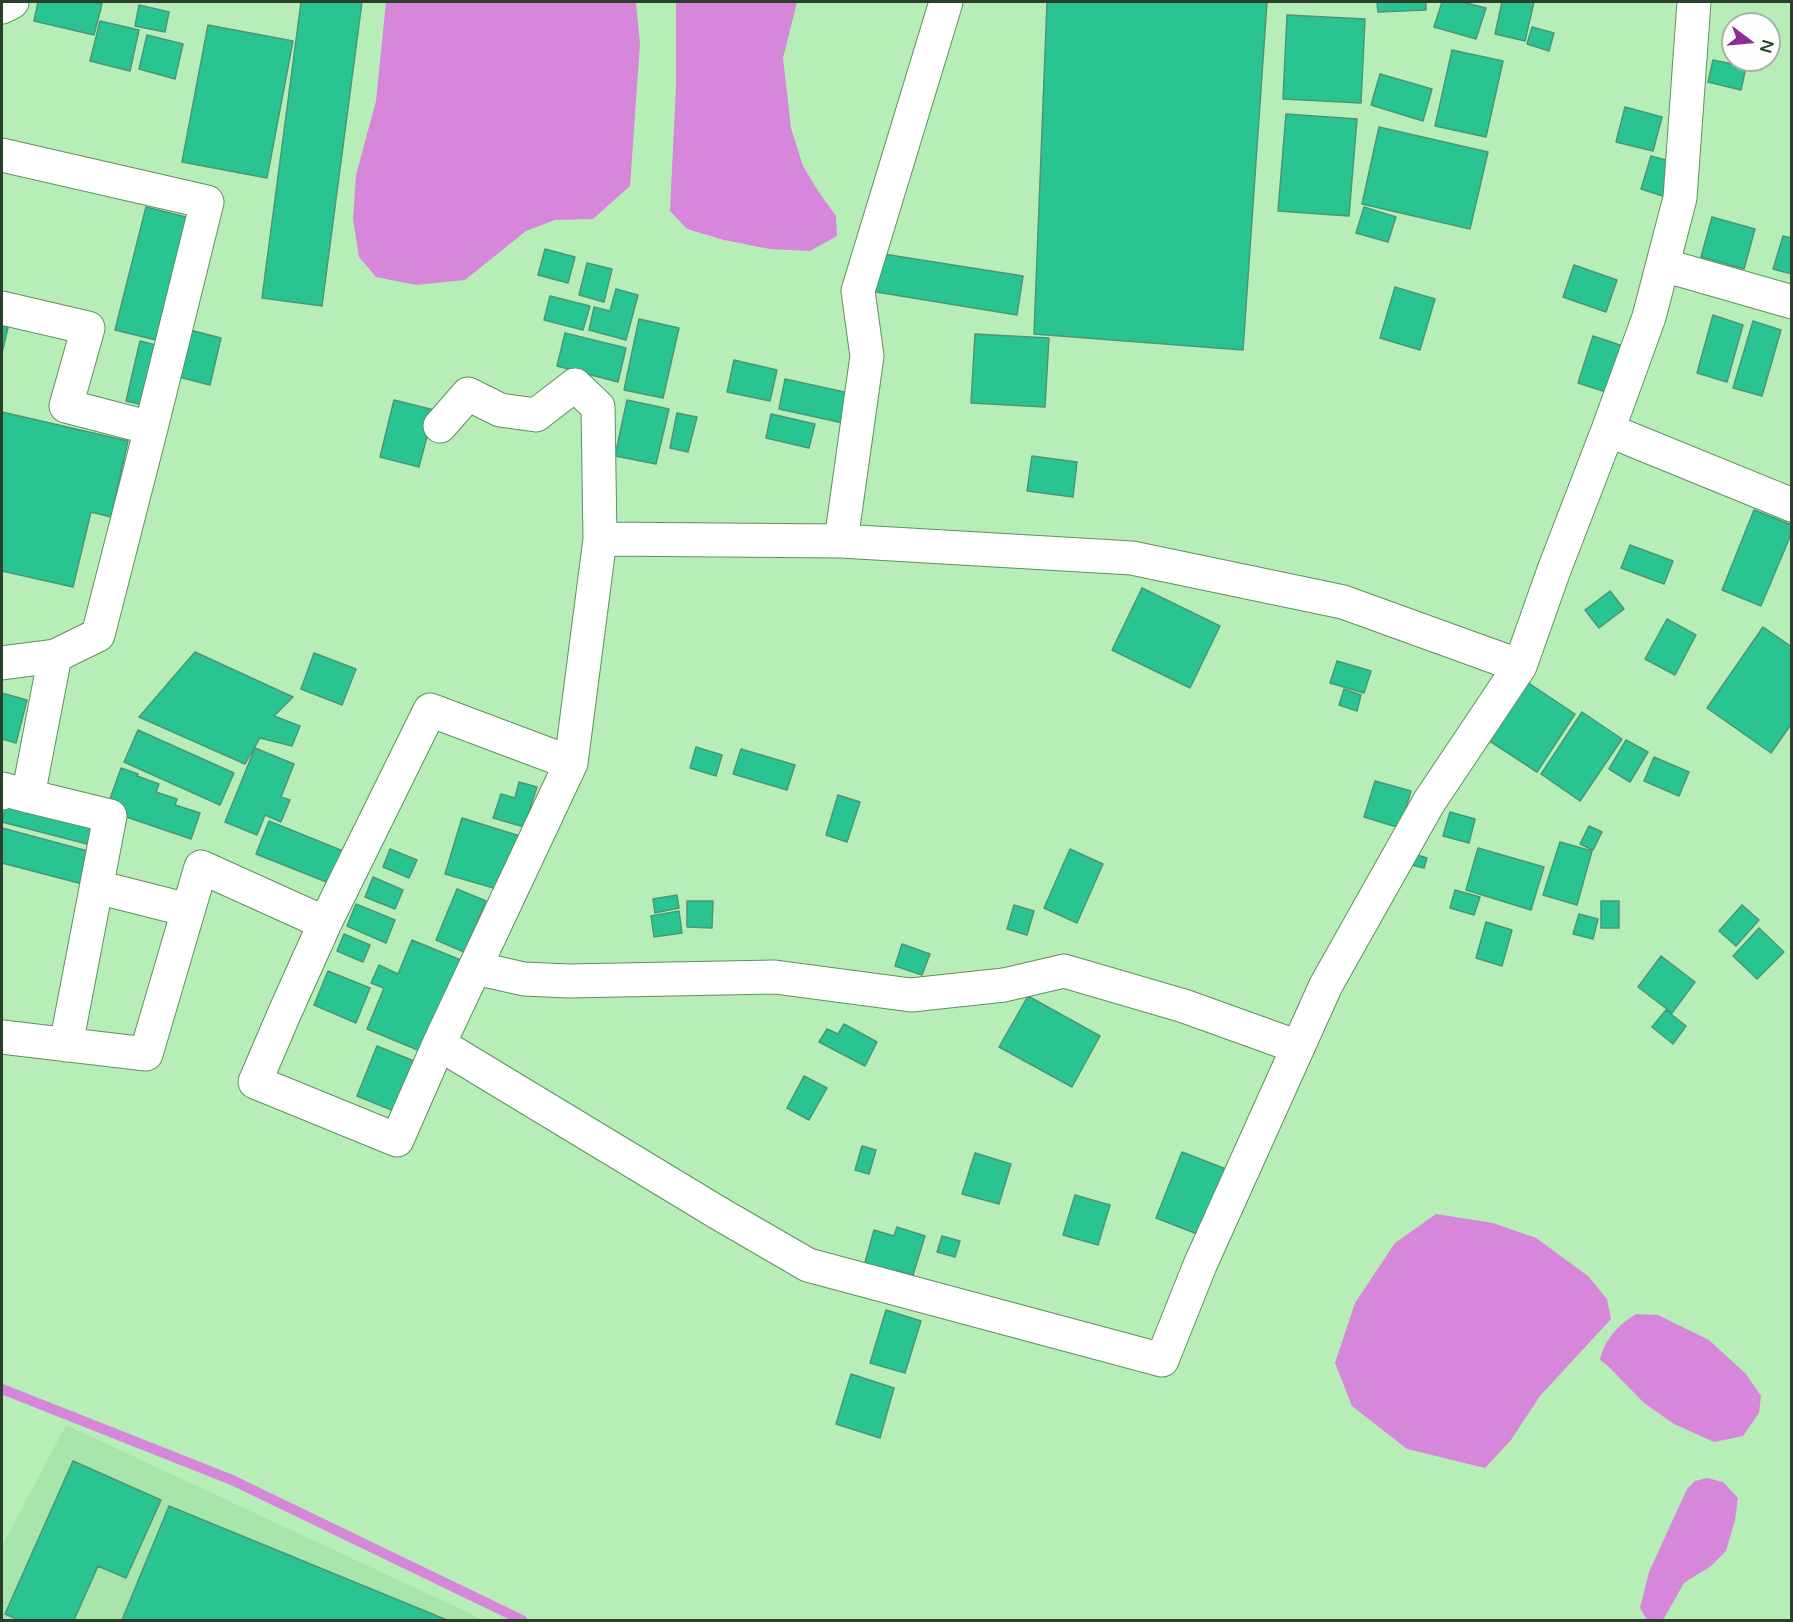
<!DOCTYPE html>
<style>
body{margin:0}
#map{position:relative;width:1793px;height:1622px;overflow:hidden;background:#b7eeb8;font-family:"Varela Round",sans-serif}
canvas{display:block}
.frame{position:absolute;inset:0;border:3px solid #2a402a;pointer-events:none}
.north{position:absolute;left:1721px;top:12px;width:60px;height:60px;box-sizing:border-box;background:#fefefe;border:2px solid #a9b2a9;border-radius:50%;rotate:106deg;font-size:16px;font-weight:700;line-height:24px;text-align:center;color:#2a402a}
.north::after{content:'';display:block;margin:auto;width:21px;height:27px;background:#8e2c95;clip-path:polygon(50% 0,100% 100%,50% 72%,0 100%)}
</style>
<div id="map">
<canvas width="1793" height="1622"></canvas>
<div class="frame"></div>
<div class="north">N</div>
</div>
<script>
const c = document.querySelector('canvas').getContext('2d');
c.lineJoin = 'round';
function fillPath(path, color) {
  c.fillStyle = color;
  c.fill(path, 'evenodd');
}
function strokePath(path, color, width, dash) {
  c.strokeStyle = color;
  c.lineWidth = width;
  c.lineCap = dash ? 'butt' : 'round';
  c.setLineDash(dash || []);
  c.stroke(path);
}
const built = new Path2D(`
 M66,1425L484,1620H2V1546Z`);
const water = new Path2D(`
 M386,2H636L640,44L630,186L593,219L555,220L526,231L465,280L416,285L376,277L359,257L353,219L356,175L376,101Z
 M676,2H797L783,58L791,128L803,166L818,191L836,216L837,236L810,251L770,249L724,240L687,229L670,211L676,86Z
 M1436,1214L1493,1223L1536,1238L1588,1276L1607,1299L1611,1319L1540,1396L1511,1440L1485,1468L1407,1449L1352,1406L1335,1363L1355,1303L1395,1243Z
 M1636,1314L1658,1315L1709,1340L1746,1374L1761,1396L1759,1413L1743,1436L1714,1442L1674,1424L1644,1403L1607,1365L1600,1360C1604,1340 1619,1324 1636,1314Z
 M1707,1478L1723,1482L1738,1498L1735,1520L1726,1551L1711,1566L1684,1583L1663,1620H1647L1640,1608L1649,1572L1687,1489L1695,1481Z`);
const stream = new Path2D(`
 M2,1389L232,1480L522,1620`);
const building = new Path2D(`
 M38,2H90L102,4L94,35L34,21Z
 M301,2H362L322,306L262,298Z
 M1047,2H1267L1243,350L1034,334Z
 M1377,2H1426V10L1378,12Z
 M1442,2H1462L1486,8L1476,39L1434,27Z
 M1502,2H1534L1525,41L1495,34Z
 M139,5L169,12L165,32L135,26Z
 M1287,15L1365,19L1361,103L1283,99Z
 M100,21L139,30L130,71L90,61Z
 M208,25L293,41L267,178L182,162Z
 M1532,27L1554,33L1549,51L1527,44Z
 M147,35L183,44L175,79L139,69Z
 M1452,50L1503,61L1486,137L1435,126Z
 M1713,60L1746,67L1741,90L1708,82Z
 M1380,74L1432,89L1423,121L1371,105Z
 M1625,107L1662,117L1653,151L1616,142Z
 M1286,114L1357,119L1349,216L1278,211Z
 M1379,127L1488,152L1470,229L1362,204Z
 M1651,156L1677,163L1666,197L1641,189Z
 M146,207L190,218L160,341L115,330Z
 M1364,207L1396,217L1388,242L1356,233Z
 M1712,217L1755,229L1744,269L1701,257Z
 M1783,236L1792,238V274L1773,269Z
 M545,249L575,257L568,283L538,275Z
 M877,253L1023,276L1017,315L870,291Z
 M587,263L612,269L604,302L579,295Z
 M1574,265L1617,280L1606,312L1563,297Z
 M1395,287L1435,299L1420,350L1380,338Z
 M616,289L638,295L626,340L589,330L594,307L610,311Z
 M550,296L590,306L583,330L544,320Z
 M1713,315L1743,325L1727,382L1697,373Z
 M2,317L10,319L2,353Z
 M639,319L679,328L663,398L624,390Z
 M1753,321L1781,330L1762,396L1733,388Z
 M190,330L221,338L210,385L179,377Z
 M565,333L626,348L618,382L557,366Z
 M975,334L1049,338L1045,407L971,403Z
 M1593,336L1623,346L1609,393L1578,383Z
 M140,341L167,348L152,407L126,401Z
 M734,360L777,370L770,401L727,392Z
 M785,379L849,393L843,423L779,409Z
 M394,400L434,410L419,467L380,457Z
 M627,400L669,409L656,464L615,456Z
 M2,412L128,441L111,517L91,512L73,587L2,571Z
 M677,413L697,417L688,452L670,448Z
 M771,414L815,424L809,448L766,438Z
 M1032,456L1077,462L1073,497L1027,491Z
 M1754,510L1792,525V532L1761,606L1722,590Z
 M1630,545L1673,561L1664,584L1621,568Z
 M1142,588L1220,626L1190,688L1112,650Z
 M1610,591L1624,609L1599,628L1585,610Z
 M1667,619L1696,635L1675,675L1645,659Z
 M1763,627L1792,647V723L1771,753L1707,708Z
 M195,652L293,697L274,716L300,726L292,746L260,738L245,764L139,717Z
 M314,653L356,669L342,705L301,689Z
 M1337,661L1371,671L1364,693L1330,683Z
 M1521,678L1575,714L1537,772L1482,736Z
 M1344,689L1361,695L1357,711L1339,705Z
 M2,693L27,700L16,743L2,739Z
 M1582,712L1622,739L1580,801L1541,774Z
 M138,730L234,773L220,805L124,762Z
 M1626,740L1648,752L1630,782L1609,769Z
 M696,747L722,755L716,776L690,768Z
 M255,748L294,764L281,797L290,800L281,822L265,815L257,835L225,822Z
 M741,749L795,765L787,790L733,774Z
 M1654,757L1689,772L1679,796L1644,781Z
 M121,768L138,774L137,776L159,784L156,792L177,799L175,805L200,813L191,839L106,810Z
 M1375,781L1411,791L1400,828L1364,817Z
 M519,782L537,787L524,827L493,818L501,794L515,798Z
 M8,794L94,817L87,844L2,822Z
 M838,795L860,802L847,842L826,835Z
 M1450,812L1475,819L1469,843L1443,836Z
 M462,818L520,836L504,891L445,874Z
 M269,821L348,853L334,885L256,854Z
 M1589,826L1602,832L1593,850L1580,844Z
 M2,828L99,854L90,886L2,863Z
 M1560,842L1592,851L1577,905L1543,895Z
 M1478,848L1544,867L1531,910L1466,890Z
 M390,849L417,860L409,878L383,867Z
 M1070,849L1103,864L1077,923L1044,908Z
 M1414,854L1427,858L1424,868L1411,865Z
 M373,877L403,890L395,909L365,897Z
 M457,889L486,901L464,952L436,940Z
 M1455,890L1480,897L1474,915L1450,908Z
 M677,895L679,908L655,913L653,899Z
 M687,901H713L712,928L687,927Z
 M1601,901H1619V928H1601Z
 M356,904L395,920L386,943L347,926Z
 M1014,905L1034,911L1027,935L1007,929Z
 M1742,905L1759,920L1736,946L1719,931Z
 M679,911L682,933L654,937L651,916Z
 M1579,914L1598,919L1593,939L1573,934Z
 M1486,922L1512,930L1502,966L1476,958Z
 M1759,928L1784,952L1757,979L1733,956Z
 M344,934L370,945L363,962L337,951Z
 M412,940L463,961L425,1053L367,1029L384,988L371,983L379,965L398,974Z
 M902,944L930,954L922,975L895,966Z
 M1661,956L1695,982L1672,1013L1638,987Z
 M328,971L370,988L356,1023L314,1005Z
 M1028,996L1100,1036L1072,1087L999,1047Z
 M1666,1010L1686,1026L1673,1044L1652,1027Z
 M844,1024L877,1042L865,1066L819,1042L827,1029L838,1034Z
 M377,1046L414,1061L394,1111L357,1096Z
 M804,1076L827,1088L809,1120L787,1108Z
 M862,1146L876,1150L869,1174L855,1170Z
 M1182,1152L1231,1171L1205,1237L1156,1218Z
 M975,1153L1011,1164L999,1204L962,1194Z
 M1075,1195L1110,1205L1098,1245L1063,1235Z
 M897,1227L925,1236L913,1275L894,1270L893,1275L864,1266L874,1230L894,1236Z
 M942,1236L960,1241L955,1257L937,1252Z
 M886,1310L921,1321L905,1373L870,1363Z
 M851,1374L894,1388L880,1438L836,1424Z
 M73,1461L161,1500L126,1578L98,1566L74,1620H19L5,1614Z
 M169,1506L447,1620H122Z`);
const minor = new Path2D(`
 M2,7L12,2
 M2,155L207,202L151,428
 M1663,265L1792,302
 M2,308L88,328L66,406L151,428L98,635L55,656
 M440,426L468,394L500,410L536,415L575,385L598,407L600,539L841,541L1132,558L1343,602L1520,666
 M1608,430L1649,317L1680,198L1694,2
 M600,539L571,763L439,1044L720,1214L808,1265L1162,1360L1200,1265L1326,985L1429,802L1520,666L1554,570L1608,430L1792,505
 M841,541L867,356L858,291L946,2
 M2,663L55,656L28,796L110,816L66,1045
 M2,793V789L28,796
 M97,887L188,910
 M325,923L285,1012L255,1082L397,1140L439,1044
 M475,968L524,979L568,981L775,977L911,995L1004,985L1064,971L1184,1006L1298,1047
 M2,1037L146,1054L201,867L325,923L430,710L571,763`);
fillPath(built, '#a8e5aa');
fillPath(water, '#d687da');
strokePath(stream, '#d687da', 10);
fillPath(building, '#29c491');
strokePath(building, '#4a9778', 1.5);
strokePath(minor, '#5e9160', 35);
strokePath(minor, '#fff', 33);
</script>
